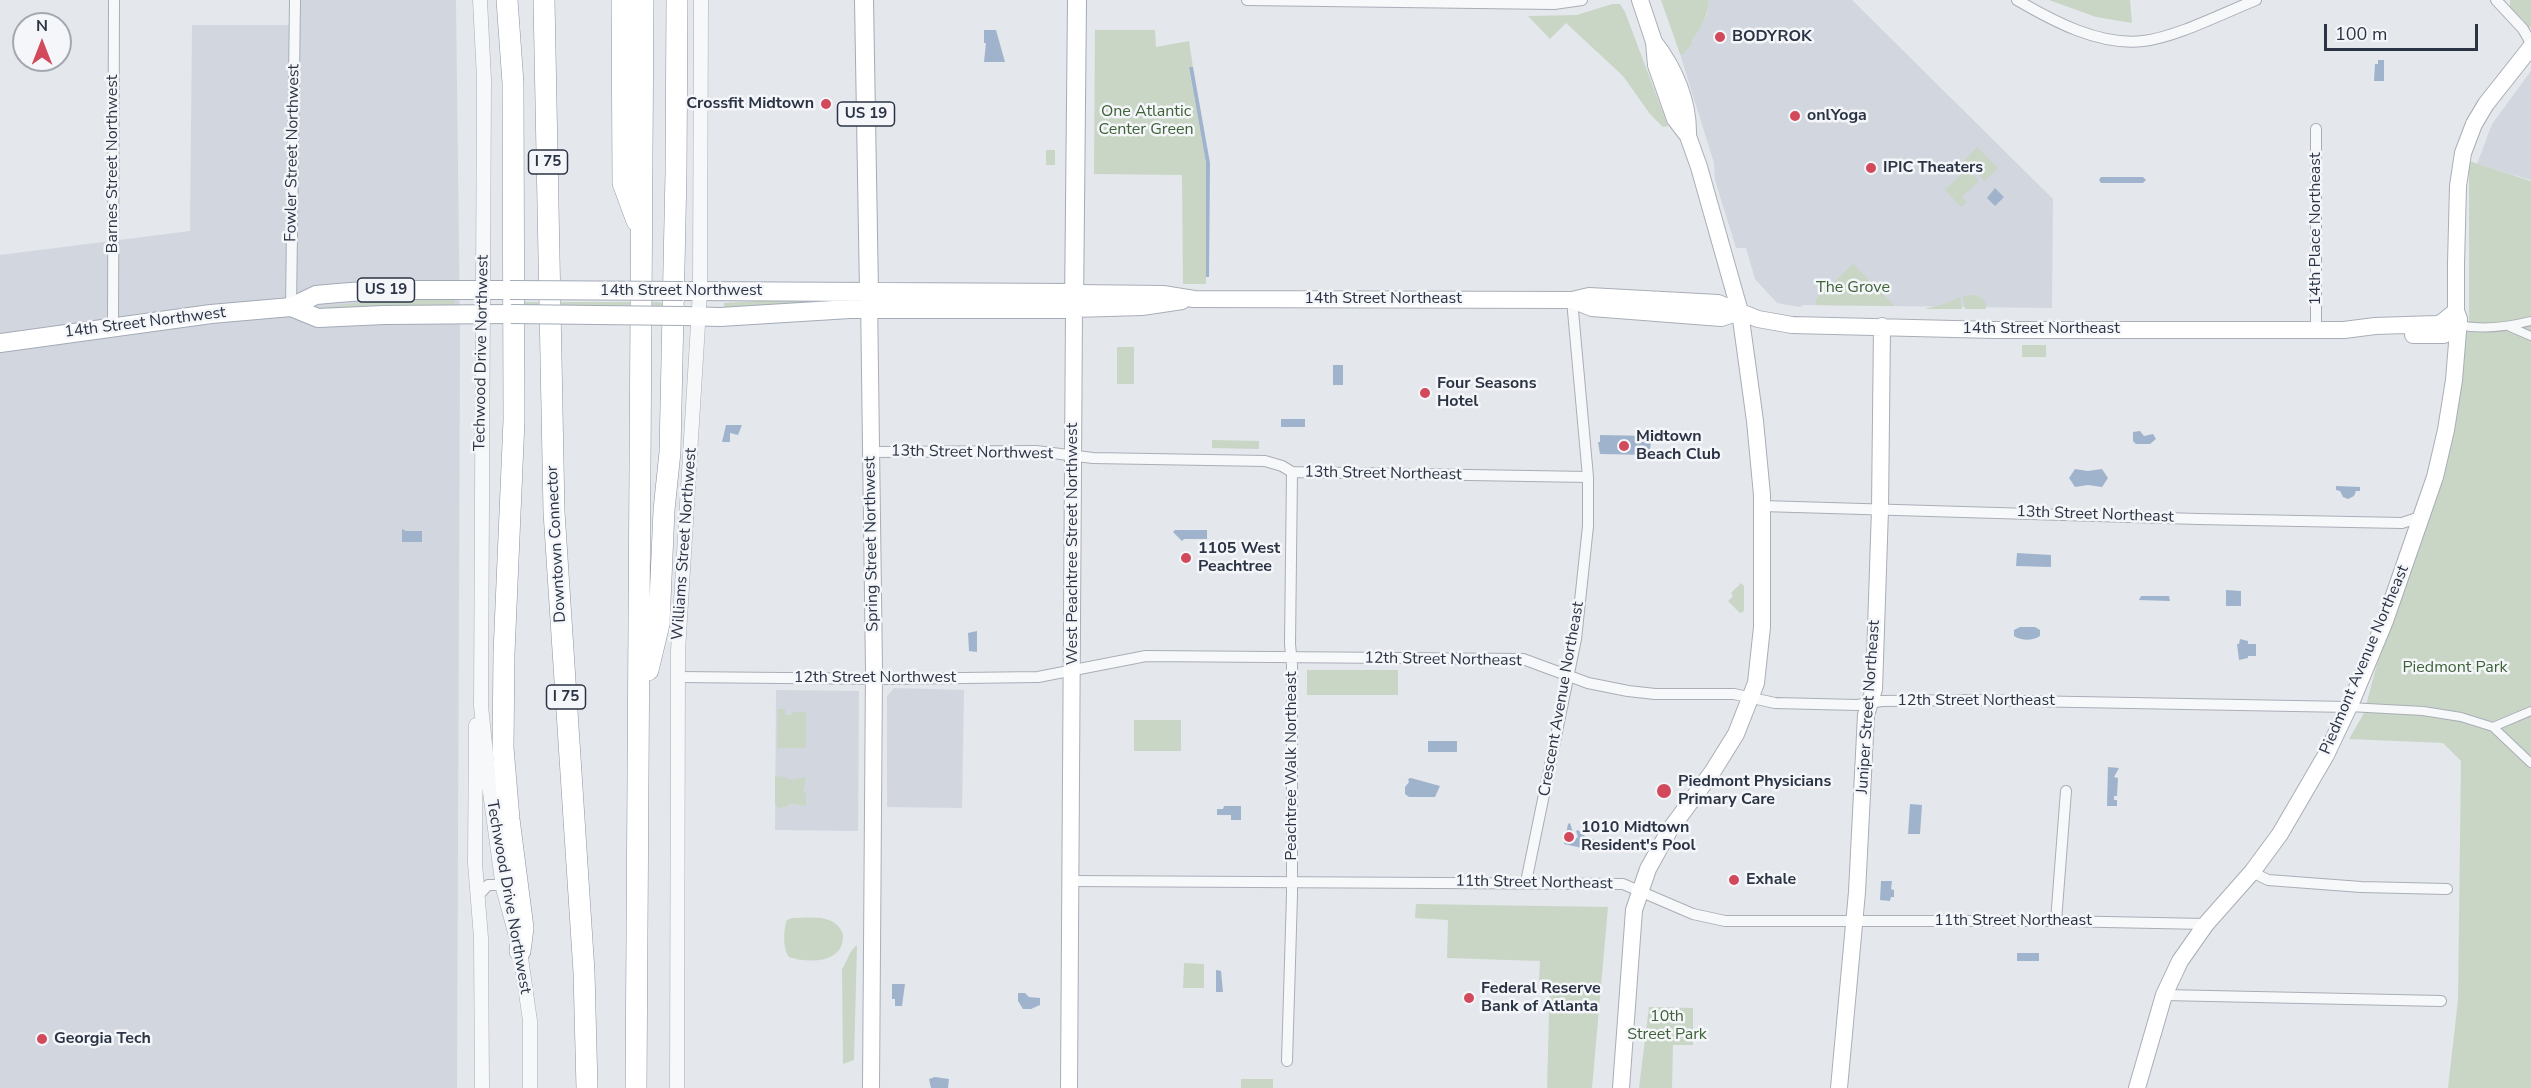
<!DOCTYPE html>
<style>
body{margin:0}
#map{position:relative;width:2531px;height:1088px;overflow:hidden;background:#e4e7ec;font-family:"Nunito Sans",sans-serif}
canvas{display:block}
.north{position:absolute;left:12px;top:12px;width:60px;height:60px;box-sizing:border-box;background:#f4f6f9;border:2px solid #a4a8b1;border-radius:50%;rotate:0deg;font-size:16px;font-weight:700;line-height:24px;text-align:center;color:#2b3445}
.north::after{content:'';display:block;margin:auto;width:21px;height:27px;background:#d1495b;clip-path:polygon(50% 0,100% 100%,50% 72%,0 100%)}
.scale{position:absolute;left:2324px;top:24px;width:154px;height:27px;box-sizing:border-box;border:3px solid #2b3445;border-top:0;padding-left:8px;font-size:18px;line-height:21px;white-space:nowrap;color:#2b3445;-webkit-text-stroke:4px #f4f6f9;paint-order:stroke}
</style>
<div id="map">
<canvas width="2531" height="1088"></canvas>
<div class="north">N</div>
<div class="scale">100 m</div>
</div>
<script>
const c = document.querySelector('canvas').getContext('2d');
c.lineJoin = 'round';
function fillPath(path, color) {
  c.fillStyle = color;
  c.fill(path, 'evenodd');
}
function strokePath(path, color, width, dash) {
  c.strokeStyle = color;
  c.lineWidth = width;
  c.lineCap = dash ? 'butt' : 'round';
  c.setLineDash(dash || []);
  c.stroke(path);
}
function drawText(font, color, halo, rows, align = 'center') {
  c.font = font + ' "Nunito Sans",sans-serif';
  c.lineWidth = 5;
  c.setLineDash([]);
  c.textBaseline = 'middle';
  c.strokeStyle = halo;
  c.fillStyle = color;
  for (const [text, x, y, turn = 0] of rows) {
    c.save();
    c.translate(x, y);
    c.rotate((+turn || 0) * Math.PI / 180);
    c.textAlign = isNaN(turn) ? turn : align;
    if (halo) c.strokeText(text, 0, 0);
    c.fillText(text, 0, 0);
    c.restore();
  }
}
const built = new Path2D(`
 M296,0H456L460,338L457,1088H0V255L190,231L192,25H295Z
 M1709,0H1852L2053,199L2052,308L1803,305L1800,307L1777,303L1755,279L1746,248H1736L1715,180L1714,163L1680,54H1684L1693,43L1692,42L1707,15Z
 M2531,71V180L2477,164L2492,124Z
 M894,688L964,690L962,808L887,807V696Z
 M776,690L859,691L858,831L775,830Z`);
const green = new Path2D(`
 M1661,0H1709C1708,16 1701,28 1692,41L1693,43L1684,54H1680Z
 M2049,0H2130L2132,23L2096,17Z
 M2510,0H2531V26L2528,30L2524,21L2510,8Z
 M1612,4H1620L1625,12L1668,126L1663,127L1650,114L1623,76L1566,23L1550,39L1528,16L1577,15Z
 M1095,30H1155L1156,47L1189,41L1193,67L1189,68L1206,163V284H1183L1182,175L1094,174Z
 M1977,147L1998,168L1985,181L1964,161Z
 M1046,150H1055V165H1046Z
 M2469,161L2531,181V1088H2448L2458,1000L2461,761L2443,743L2349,739L2364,713L2444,410L2453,328L2469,321Z
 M1967,169L1979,181L1962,197L1967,202L1961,207L1945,190Z
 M1853,264L1895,306L1816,305V299Z
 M1973,295C1982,297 1987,300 1986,309H1965L1963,296Z
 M1960,297L1962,309H1924L1941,305Z
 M810,298V301L757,310L724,311V303Z
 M392,299H455V305H394L317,312L315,308Z
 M511,302H659L669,306L521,305Z
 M2022,345H2046V357H2022Z
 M1117,347H1134V384H1117Z
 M1212,440L1259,441V449L1212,448Z
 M1741,583L1744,586V611L1740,613L1728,601L1733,596L1731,593Z
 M1307,670H1398V695H1307Z
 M778,709H785V715H792V712H806V748H777Z
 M1134,720H1181V751H1134Z
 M775,776L789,778L790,780L806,777L803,792L806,793V806L789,803V806L778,808L775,804Z
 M1416,904L1608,907L1592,1088H1547L1550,981L1539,980L1540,961L1447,958L1448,920L1415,918Z
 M792,918C811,918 835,913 843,934C845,963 810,964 789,957C783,950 783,929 787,920Z
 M857,945L854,1060L843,1064L842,969C848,960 849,951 857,945Z
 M1184,963L1204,964V988H1183Z
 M1649,1007L1693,1008V1045H1673L1672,1088H1639Z
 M1241,1079H1273V1088H1241Z`);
const water = new Path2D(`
 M984,30H996L1005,62H984L986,43H984Z
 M2378,60H2384V81H2374L2375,64H2378Z
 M1189,67H1193L1210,163L1209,277H1206V163Z
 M2101,177H2143L2146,180L2143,183H2101L2099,180Z
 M1995,188L2004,197L1995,206L1987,198Z
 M1333,365H1343V385H1333Z
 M1281,419H1305V427H1281Z
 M726,425H742L738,435L730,433V442H722Z
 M2140,431L2144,436L2153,434L2156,439L2150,444H2136L2133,441V432Z
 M1600,435L1651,436L1650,455L1600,454L1598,442H1600Z
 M2075,469L2088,471L2102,469L2108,478L2102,487L2088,485L2075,487L2069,478Z
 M2336,486L2360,487V491H2356L2354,496L2348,499L2343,497L2340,491L2336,490Z
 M402,529L406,531H422V542H402Z
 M1175,530H1207V539H1184L1182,541L1173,532Z
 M2017,553L2051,555V567L2016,566Z
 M2226,590L2241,591V606H2226Z
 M2141,596H2169L2170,601L2139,600Z
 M2020,627H2035L2040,630V636C2032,641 2022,641 2014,636V630Z
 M977,631V652L969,651L968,633Z
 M2240,639L2248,641V644H2256V656H2248V658L2239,660L2237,644H2239Z
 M1428,741H1457V752H1428Z
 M2108,767L2119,768L2114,777L2118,778L2117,796H2114V800H2117V806H2107Z
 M1411,778L1440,786L1435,797H1409L1405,794V787L1409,782L1408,779Z
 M1910,804L1922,805L1920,834H1908Z
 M1224,806H1241V820H1231V815H1217V809H1223Z
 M1570,823L1575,839L1578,837L1576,831L1578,830L1586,837L1598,841L1596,851L1564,844L1568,824Z
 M1881,881H1892L1891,889L1894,890V897H1891L1890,901L1880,900Z
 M2017,953H2039V961H2017Z
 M1216,970L1221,971L1223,992H1216Z
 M892,984H905L902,1006H895V999H892Z
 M1018,993H1025L1029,997L1040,998V1005L1031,1009H1023L1018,1001Z
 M935,1077L949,1079L948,1088H931L929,1079Z`);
const pedestrian = new Path2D(`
 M2458,325C2482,330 2507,327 2531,321
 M2510,327L2531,336
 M2349,707L2423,711L2461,717L2493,727L2531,763
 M2493,727L2531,711`);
const minor = new Path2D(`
 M1247,0L1554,4L1582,0
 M2017,0C2053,21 2099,46 2143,41C2177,37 2223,13 2256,0
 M2496,0L2523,29L2531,43
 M2316,129V329
 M291,307L295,0
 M113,327L114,0
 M871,452L1036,451L1093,458L1265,461L1282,466L1292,472L1588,477
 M1762,506L2198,519L2402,523L2417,518L2422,513
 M678,677L888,679L1038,677L1146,656L1523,659L1588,683L1628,691L1655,694H1734L1775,703L1857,705L1882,701L1968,700L2349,707
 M2252,872L2268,880L2361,887L2447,889
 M1071,881L1623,884L1693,914L1725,921H2056L2206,924
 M1526,882L1576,639L1588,526V477L1572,300
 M478,896L488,885H498L503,888
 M2056,921L2066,791
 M2164,995L2441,1001
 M1287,1061L1292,895V665L1290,644L1292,472`);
const tertiary = new Path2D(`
 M480,0L484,79L481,706L490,792L503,888L520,951L530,1021V1088
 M476,725L475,863L481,938L482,1088
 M677,1088L678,651L700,292L701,0`);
const secondary = new Path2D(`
 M1654,42C1675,69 1689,102 1688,136
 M1074,293L1163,294L1194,299L1572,300L1589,296L1718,303L1758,319L1792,325L1994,330H2344L2375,326L2436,324L2441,323L2456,311
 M869,297L874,670L871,1088
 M1572,300L1592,308L1721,318L1740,312
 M2413,335H2444L2458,325
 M1069,1088L1074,309L1142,307L1182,301
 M1621,1088L1634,910L1648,869L1669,831L1713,771L1736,734L1756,683L1762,627V495L1755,421L1740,312L1699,167L1688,136L1675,119L1656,65L1654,42L1640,0
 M1839,1088L1857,892L1866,715L1874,689L1880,509L1882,326
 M2137,1088L2164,995L2180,961L2206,924L2252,872L2280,834L2326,755L2353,698L2385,621L2435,477L2446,430L2454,380L2459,319L2456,311V264L2458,186L2463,153L2474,124L2486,104L2531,47`);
const primary = new Path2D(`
 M864,0L869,292
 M683,291L1074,293
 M291,307L318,318L384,315L511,314
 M683,316L720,317L850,309H1074L1077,0
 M0,343L211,314L291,307L316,295L338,293L377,290H510`);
const motorway = new Path2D(`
 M507,0L513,83L514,420L504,653L503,748L509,819L523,928L520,951
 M544,0L554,512L584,972L587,1088
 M622,0L623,183L637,221
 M648,670L659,624L664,510L670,452L676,173L677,0
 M636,1088L643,0`);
const primaryBridge = new Path2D(`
 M510,290L683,291
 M511,314L683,316`);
const markers = [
 [1720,37,6,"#d1495b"],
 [826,104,6,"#d1495b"],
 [1795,116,6,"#d1495b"],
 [1871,168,6,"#d1495b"],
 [1425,393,6,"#d1495b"],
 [1624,446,6,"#d1495b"],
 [1186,558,6,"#d1495b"],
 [1664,791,8,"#d1495b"],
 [1569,837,6,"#d1495b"],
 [1734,880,6,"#d1495b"],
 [1469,998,6,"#d1495b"],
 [42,1039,6,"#d1495b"]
];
const shields = [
 [866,114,57],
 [548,162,39],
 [386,290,57],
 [566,697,39]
];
const shieldNames = [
 ["US 19",866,114],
 ["I 75",548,162],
 ["US 19",386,290],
 ["I 75",566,697]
];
const poiNames = [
 ["BODYROK",1732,37],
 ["Crossfit Midtown",814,104,"right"],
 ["onlYoga",1807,116],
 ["IPIC Theaters",1883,168],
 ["Four Seasons",1437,384],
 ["Hotel",1437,402],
 ["Midtown",1636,437],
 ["Beach Club",1636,455],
 ["1105 West",1198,549],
 ["Peachtree",1198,567],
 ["Piedmont Physicians",1678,782],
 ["Primary Care",1678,800],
 ["1010 Midtown",1581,828],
 ["Resident's Pool",1581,846],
 ["Exhale",1746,880],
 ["Federal Reserve",1481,989],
 ["Bank of Atlanta",1481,1007],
 ["Georgia Tech",54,1039]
];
const parkNames = [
 ["One Atlantic",1146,112],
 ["Center Green",1146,130],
 ["The Grove",1853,288],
 ["Piedmont Park",2455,668],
 ["10th",1667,1017],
 ["Street Park",1667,1035]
];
const streetNames = [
 ["Fowler Street Northwest",293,153,-89],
 ["Barnes Street Northwest",113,164,-90],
 ["14th Place Northeast",2316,229,-90],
 ["14th Street Northwest",681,291],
 ["14th Street Northeast",1383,299],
 ["14th Street Northwest",145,323,-7],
 ["14th Street Northeast",2041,329],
 ["Techwood Drive Northwest",482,353,-89],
 ["13th Street Northwest",972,453,1],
 ["13th Street Northeast",1383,474,1],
 ["13th Street Northeast",2095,515,2],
 ["Downtown Connector",557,544,-93],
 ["Williams Street Northwest",685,544,-86],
 ["Spring Street Northwest",872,544,-91],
 ["West Peachtree Street Northwest",1073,544,-90],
 ["12th Street Northeast",1443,660,1],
 ["Piedmont Avenue Northeast",2365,660,-67],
 ["12th Street Northwest",875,678],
 ["Crescent Avenue Northeast",1562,699,-80],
 ["12th Street Northeast",1976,701],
 ["Juniper Street Northeast",1869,707,-86],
 ["Peachtree Walk Northeast",1292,766,-90],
 ["11th Street Northeast",1534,883,1],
 ["Techwood Drive Northwest",508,897,80],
 ["11th Street Northeast",2013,921]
];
fillPath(built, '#d2d6de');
fillPath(green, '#c9d6c5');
fillPath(water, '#9fb4cc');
strokePath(pedestrian, '#a9aeb7', 10);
strokePath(minor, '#a9aeb7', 12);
strokePath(tertiary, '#a9aeb7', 15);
strokePath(secondary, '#a9aeb7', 18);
strokePath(primary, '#a3abb8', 20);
strokePath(motorway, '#8b94a3', 22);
strokePath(pedestrian, '#f7f8fa', 8);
strokePath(minor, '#f7f8fa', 10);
strokePath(tertiary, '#f7f8fa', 14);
strokePath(secondary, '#fff', 16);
strokePath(primary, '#fff', 18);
strokePath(motorway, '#fff', 21);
strokePath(primaryBridge, '#a3abb8', 20, []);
strokePath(primaryBridge, '#fff', 18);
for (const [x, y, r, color] of markers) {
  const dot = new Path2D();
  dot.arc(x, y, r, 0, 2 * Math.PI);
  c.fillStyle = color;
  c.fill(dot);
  strokePath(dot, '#f4f6f9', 2);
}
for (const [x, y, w] of shields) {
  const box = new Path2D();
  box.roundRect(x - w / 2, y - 12, w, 24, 4.5);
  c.fillStyle = '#f4f6f9';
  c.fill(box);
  strokePath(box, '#2b3445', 1.5);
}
drawText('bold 15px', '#2b3445', null, shieldNames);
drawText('bold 16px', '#2b3445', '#f4f6f9', poiNames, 'left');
drawText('16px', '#3f6138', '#f4f6f9', parkNames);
drawText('16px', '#2b3445', '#f4f6f9', streetNames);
</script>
